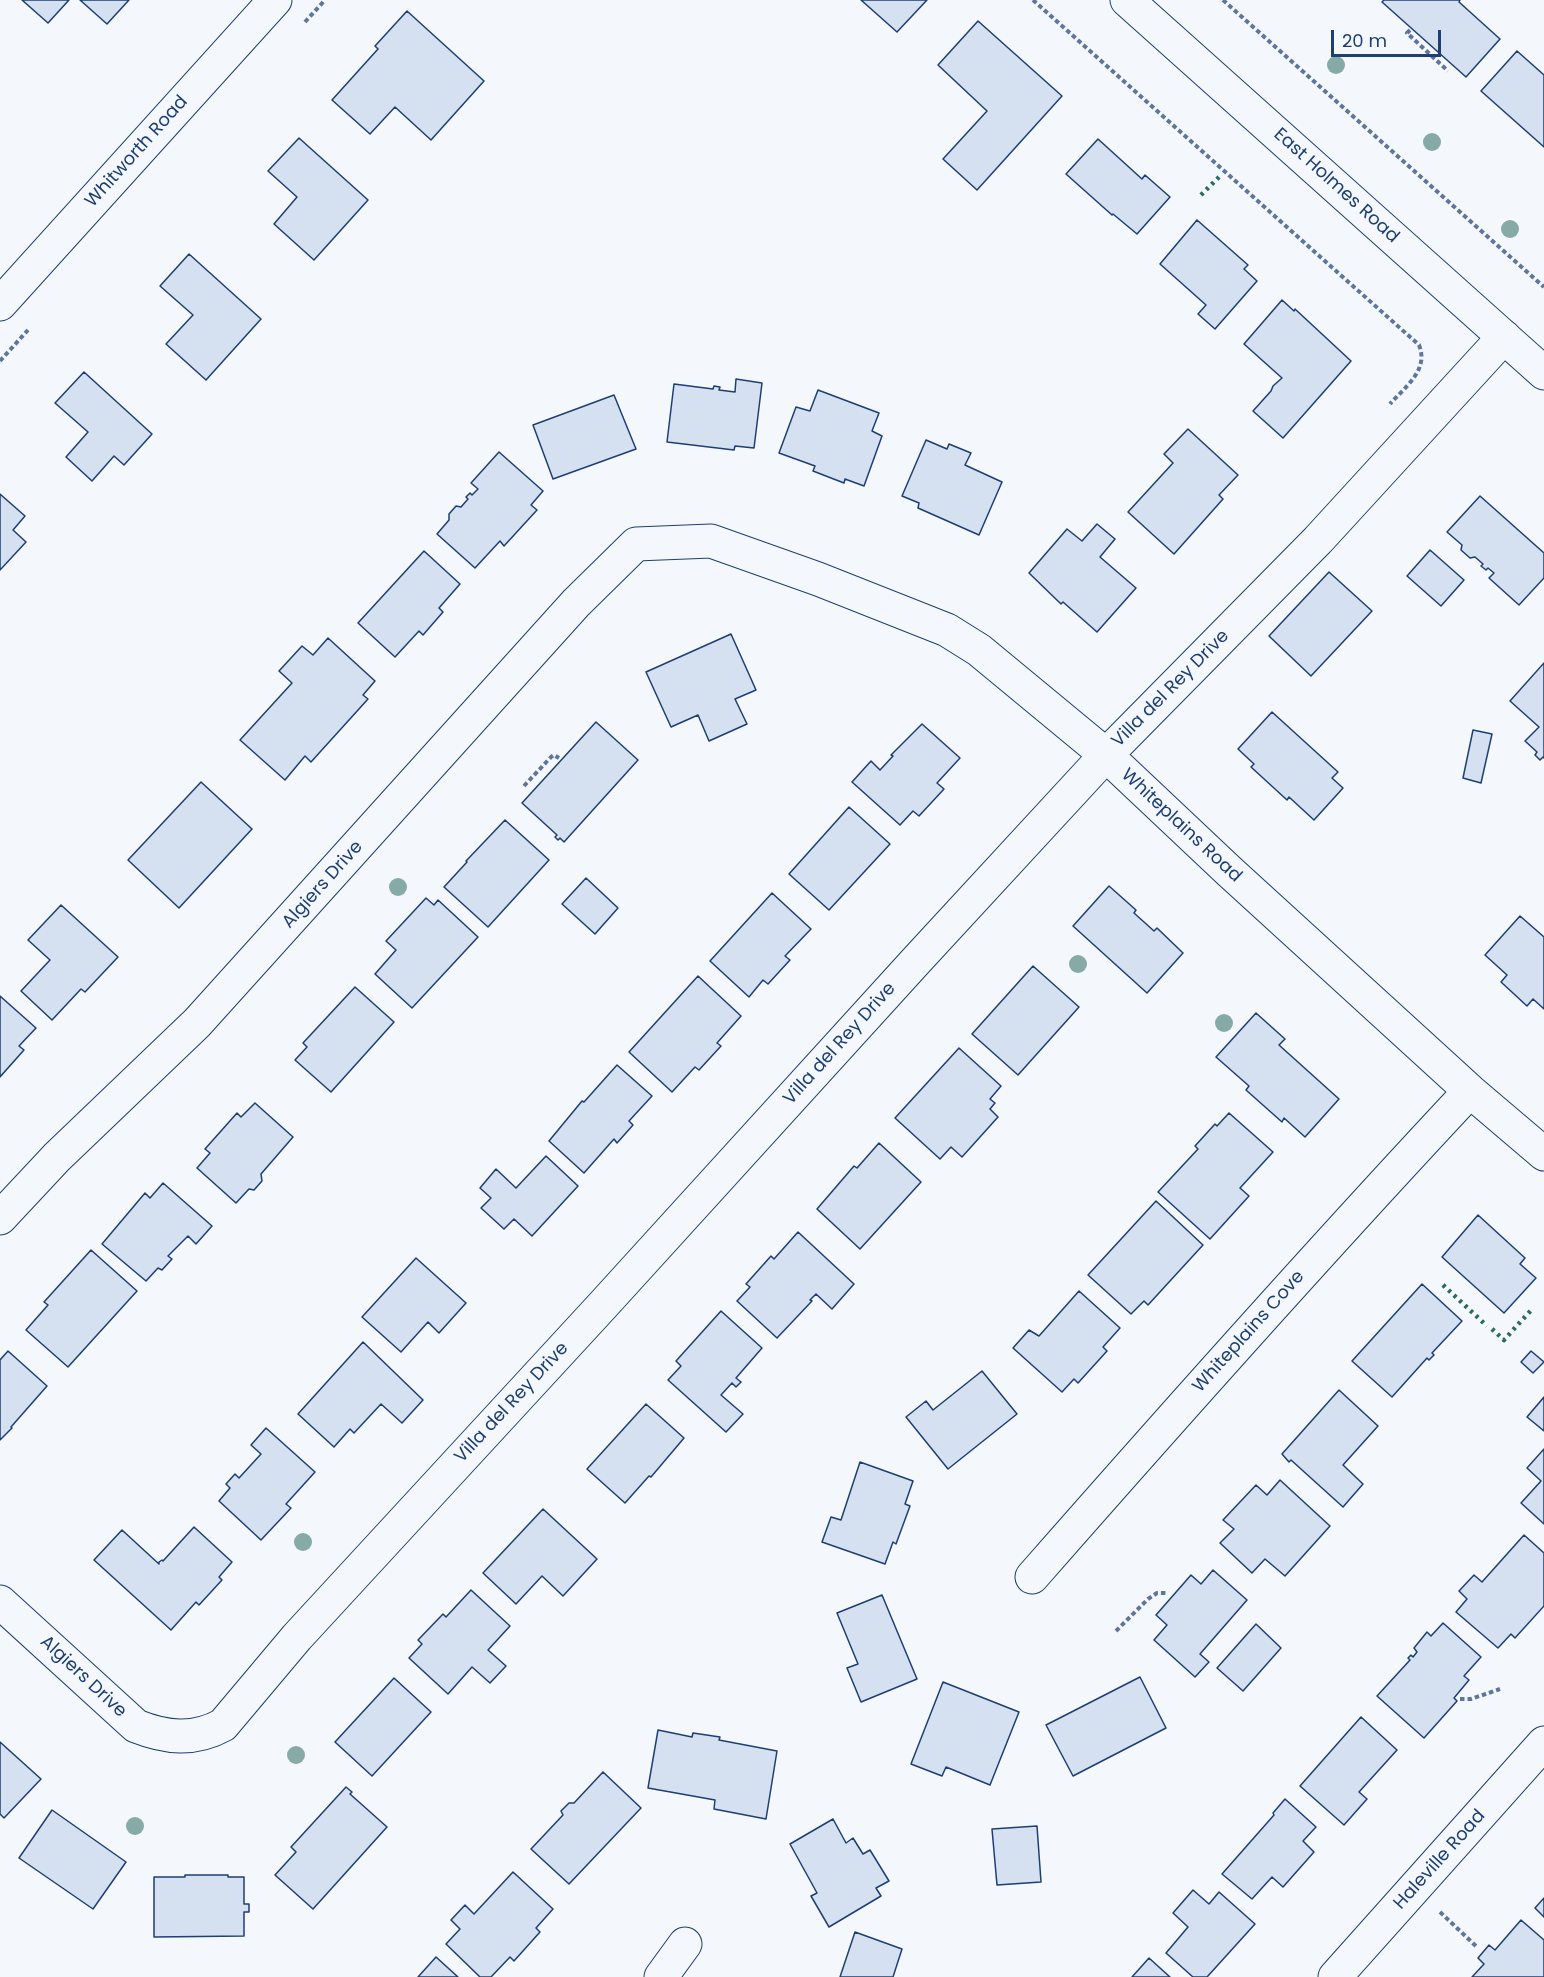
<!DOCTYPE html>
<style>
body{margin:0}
#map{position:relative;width:1544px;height:1977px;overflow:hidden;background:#f4f7fb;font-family:Poppins,sans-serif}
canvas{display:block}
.scale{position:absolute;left:1331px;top:30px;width:110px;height:27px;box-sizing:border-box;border:3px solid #1d3f73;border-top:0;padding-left:8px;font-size:18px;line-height:21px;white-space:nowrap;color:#1d3f73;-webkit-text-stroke:4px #f4f7fb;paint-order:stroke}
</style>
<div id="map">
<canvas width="1544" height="1977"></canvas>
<div class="scale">20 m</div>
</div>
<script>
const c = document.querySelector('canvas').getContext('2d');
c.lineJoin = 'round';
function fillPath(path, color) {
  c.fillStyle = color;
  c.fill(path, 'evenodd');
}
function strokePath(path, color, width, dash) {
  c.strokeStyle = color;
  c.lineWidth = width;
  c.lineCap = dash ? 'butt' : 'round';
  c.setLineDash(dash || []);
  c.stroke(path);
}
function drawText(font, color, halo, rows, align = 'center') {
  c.font = font + ' Poppins,sans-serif';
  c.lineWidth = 4.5;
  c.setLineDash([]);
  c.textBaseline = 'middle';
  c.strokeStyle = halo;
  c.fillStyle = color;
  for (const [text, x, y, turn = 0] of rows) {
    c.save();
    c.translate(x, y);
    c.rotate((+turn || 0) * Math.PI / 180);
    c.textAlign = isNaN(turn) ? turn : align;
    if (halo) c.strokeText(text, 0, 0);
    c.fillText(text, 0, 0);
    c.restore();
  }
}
const building = new Path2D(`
 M22,0H69L48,23Z
 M80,0H129L107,24Z
 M861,0H927L897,32Z
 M1384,0H1460L1459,2L1500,39L1466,77L1382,2Z
 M407,11L484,81L431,140L395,107L370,134L332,100L378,49L375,46Z
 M978,21L1062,96L977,190L943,159L987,111L938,65Z
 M1517,51L1544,75V147L1481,91Z
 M299,138L368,200L314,260L274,224L297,197L268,171Z
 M1098,139L1142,179L1145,175L1170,197L1137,234L1113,214L1112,215L1066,174Z
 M1197,220L1248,265L1244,269L1257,281L1215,329L1198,314L1206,305L1160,264Z
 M189,254L261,319L206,380L166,344L193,315L160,286Z
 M1282,300L1294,311L1295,309L1351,361L1283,438L1253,411L1271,391L1273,386L1282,378L1244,344Z
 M84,372L152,434L124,465L114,456L92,481L66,457L88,432L55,403Z
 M736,379L762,383L754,448L735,446L734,450L667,442L674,384L713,389L714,386L720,387L719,390L735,392Z
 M818,390L879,413L872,431L882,436L864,486L845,479L844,483L813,471L815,466L779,453L796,407L810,411Z
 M614,395L636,449L553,479L533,425Z
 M1188,429L1238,475L1219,495L1223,499L1174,554L1128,512L1173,463L1164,454Z
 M926,440L947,449L949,444L971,453L965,465L1002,482L979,535L918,508L919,503L902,496Z
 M499,452L543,491L531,505L537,510L504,546L500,541L475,568L437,534L449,520V514L456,506L461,507L468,499L466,497L470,493L472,495L478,489L471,483Z
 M0,494L25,516L13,530L26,542L0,570Z
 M1480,496L1544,553V578L1519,605L1489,578L1494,573L1488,568L1486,570L1481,566L1483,564L1475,557L1470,558L1461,550L1462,545L1447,532Z
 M1097,524L1115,539L1100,557L1136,588L1097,632L1063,602L1061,604L1029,573L1067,529L1082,541Z
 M1430,550L1464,580L1441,606L1407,576Z
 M424,551L460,584L439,608L443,612L423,635L419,631L395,657L358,623Z
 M1329,572L1372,611L1311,676L1269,636Z
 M731,634L756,690L735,699L747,724L709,741L698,715L671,727L646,672Z
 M328,638L375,681L363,695L368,699L311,762L305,756L285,780L240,740L292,683L279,671L302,646L313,655Z
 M1544,663V758L1543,757L1540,760L1535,755L1537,752L1525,741L1539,727L1510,701Z
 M1272,712L1338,772L1332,778L1343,788L1314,820L1289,797L1287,800L1251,767L1254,764L1238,749Z
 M596,722L638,760L564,842L560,838L558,840L555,837L557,835L522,803Z
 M922,724L960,758L937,783L944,789L919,816L913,811L900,825L852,782L871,761L880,770L893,756L891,755Z
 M1473,730L1492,734L1481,783L1463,778Z
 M201,782L252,829L179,908L128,860Z
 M849,807L890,844L829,910L789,874Z
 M505,820L549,860L488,927L444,887L467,862L466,861Z
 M586,878L618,908L595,934L562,904Z
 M1109,886L1136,910L1134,913L1154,931L1157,928L1183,953L1147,993L1073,926Z
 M772,893L811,929L785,956L790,960L768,984L763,980L749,997L710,961Z
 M426,898L434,905L438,900L478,937L412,1008L375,974L396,950L386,941Z
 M61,905L118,957L85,992L81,989L52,1020L21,991L50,960L28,940Z
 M1520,916L1544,937V1009L1533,999L1527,1006L1501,982L1507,975L1485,955Z
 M1033,966L1079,1007L1018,1075L972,1034Z
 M698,976L741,1016L717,1043L721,1046L699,1070L695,1067L672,1092L629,1052Z
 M355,987L394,1022L331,1092L295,1060L307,1047L303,1043Z
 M0,996L36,1028L19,1046L24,1050L0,1077Z
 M1256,1013L1285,1039L1279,1045L1339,1099L1305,1137L1284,1118L1282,1122L1246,1090L1249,1086L1216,1057Z
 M959,1048L1001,1086L990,1099L995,1103L990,1109L998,1117L962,1157L951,1147L940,1159L895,1118Z
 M617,1065L652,1096L629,1121L633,1125L617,1143L614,1139L584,1173L549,1141L582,1101L584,1102Z
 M255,1103L293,1137L261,1174L262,1181L254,1190L249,1189L236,1203L197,1168L210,1153L205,1149L237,1113L241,1117Z
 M1229,1113L1273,1152L1240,1188L1249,1196L1210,1239L1158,1192L1198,1149L1195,1146L1215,1124L1217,1126Z
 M879,1143L921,1182L860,1249L817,1209L854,1166L857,1168Z
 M546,1156L578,1186L532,1236L514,1219L504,1229L481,1208L491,1198L480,1188L496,1169L516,1188Z
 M163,1183L212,1226L196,1244L188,1236L168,1256L172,1259L162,1270L158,1268L146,1281L102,1244L145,1193L150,1198Z
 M1156,1201L1203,1245L1148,1305L1144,1301L1131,1314L1088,1275Z
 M1478,1215L1525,1258L1520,1264L1536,1278L1504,1313L1442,1257Z
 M798,1232L854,1284L832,1309L816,1294L810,1300L812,1301L777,1338L737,1301L750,1287L746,1284L771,1256L774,1259Z
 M91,1250L137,1291L68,1367L26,1330L48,1305L44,1302Z
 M416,1258L466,1303L439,1333L428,1322L401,1352L362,1317Z
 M1422,1284L1462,1321L1432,1353L1434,1355L1429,1360L1427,1358L1392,1397L1352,1361Z
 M1079,1291L1120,1328L1103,1347L1107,1351L1078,1383L1074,1379L1062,1392L1013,1348L1029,1330L1039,1336Z
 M721,1311L762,1348L736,1378L741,1382L736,1387L732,1383L721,1395L743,1414L726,1432L668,1380L681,1366L676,1361Z
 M363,1342L423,1400L402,1423L381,1404L354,1433L350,1429L334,1447L298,1414Z
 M8,1351L47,1386L11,1427L12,1428L0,1440V1360Z
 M1531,1351L1544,1362L1533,1373L1521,1362Z
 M982,1371L1017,1414L948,1469L906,1417L926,1401L933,1410Z
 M1339,1390L1378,1426L1343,1465L1363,1484L1343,1507L1291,1460L1289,1462L1282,1454Z
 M1544,1397V1431L1527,1417Z
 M646,1404L684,1438L651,1477L649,1476L625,1503L587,1469Z
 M266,1428L315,1472L286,1504L291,1508L261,1540L219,1501L230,1488L226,1484L235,1474L239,1478L261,1454L251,1445Z
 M1544,1449V1524L1521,1503L1541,1481L1527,1468Z
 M860,1462L913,1481L905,1504L910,1506L896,1544L893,1542L885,1564L822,1542L831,1517L841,1520Z
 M1280,1480L1330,1526L1285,1576L1265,1559L1252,1573L1220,1543L1234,1529L1223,1520L1256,1485L1267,1495Z
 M543,1509L597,1559L563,1596L542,1576L516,1604L483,1573Z
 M194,1527L232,1562L219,1577L222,1580L199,1605L196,1602L171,1630L94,1560L122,1530L159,1564V1562L162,1560L163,1561Z
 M1524,1535L1544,1553V1606L1515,1638L1511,1634L1498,1648L1456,1612L1467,1599L1459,1591L1474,1575L1482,1582Z
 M1213,1570L1247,1600L1200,1654L1209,1662L1195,1677L1154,1640L1167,1625L1156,1615L1191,1575L1201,1584Z
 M471,1590L510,1626L488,1650L506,1666L490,1683L472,1667L448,1694L409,1658L422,1644L418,1640L443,1614L446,1617Z
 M882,1595L917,1679L861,1702L847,1668L858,1664L837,1613Z
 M1443,1623L1481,1657L1464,1676L1469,1680L1454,1698L1457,1701L1424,1738L1377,1696L1410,1660L1408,1658L1411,1655L1413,1657L1417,1652L1414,1648L1427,1632L1431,1636Z
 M1256,1624L1281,1648L1243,1691L1217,1668Z
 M1140,1677L1166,1728L1073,1776L1046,1725Z
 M394,1678L431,1712L372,1776L335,1742Z
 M943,1682L1019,1712L990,1785L946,1767L942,1776L911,1764Z
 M1361,1717L1397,1750L1359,1792L1367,1799L1344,1825L1300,1786Z
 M658,1730L692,1737L693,1733L720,1737L719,1740L777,1751L766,1819L714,1809L715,1800L648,1788Z
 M0,1742L41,1779L4,1818L0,1814Z
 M603,1772L641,1808L569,1884L531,1849L563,1815L561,1811L569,1803H574Z
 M346,1787L352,1792L350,1794L387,1827L313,1909L275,1875L296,1852L291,1847Z
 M1285,1799L1316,1827L1303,1841L1314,1852L1283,1887L1272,1877L1252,1899L1222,1874L1274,1815L1273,1813Z
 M52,1810L126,1862L93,1909L19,1858Z
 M833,1819L846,1843L853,1838L863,1854L870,1850L889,1881L876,1888L881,1896L829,1927L811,1896L817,1893L790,1844Z
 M1037,1826L1041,1882L997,1885L992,1829Z
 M513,1872L553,1909L536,1928L540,1932L514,1961L510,1957L491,1977H480L446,1944L460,1929L451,1920L465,1905L474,1914Z
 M185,1875H228V1877H244V1904H249V1912H244V1936L154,1937V1877H185Z
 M1193,1890L1209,1904L1219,1892L1255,1924L1207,1977H1193L1166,1953L1188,1927L1173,1913Z
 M1544,1898V1917L1535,1908Z
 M1521,1920L1544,1940V1977H1472L1484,1964L1478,1958L1489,1945L1495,1950Z
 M855,1932L902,1949L893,1977H840Z
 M436,1957L458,1977H418Z
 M1149,1958L1170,1977H1132Z`);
const path = new Path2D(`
 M1033,0L1419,345C1429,370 1406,386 1390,404
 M1223,0L1544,287
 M305,22L325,0
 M1410,30L1407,33L1448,71
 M0,361L28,330
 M524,786L551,757L554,755L559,758
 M1116,1631L1148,1599L1157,1593H1167
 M1460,1699H1471L1500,1689
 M1440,1912L1478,1948`);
const street = new Path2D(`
 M0,304L275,0
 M0,1218L57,1157L197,1023L576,603L636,544L711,541L818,579L947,630L979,650L1106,755L1229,871L1470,1091L1544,1154
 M1032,1577C1176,1413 1321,1250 1470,1091
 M0,1602L136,1726C166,1738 194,1741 223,1725L297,1637L603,1305L915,962L1106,755L1318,540L1504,337
 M661,1977L685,1944
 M1335,1977L1544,1743`);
const secondary = new Path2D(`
 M1127,0L1544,373`);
const hedge = new Path2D(`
 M1201,195L1220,176
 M1443,1285L1487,1326
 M1492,1329L1504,1340L1533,1308`);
const trees = [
 [1336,65],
 [1432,142],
 [1510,229],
 [398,887],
 [1078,964],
 [1224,1023],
 [303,1542],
 [296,1755],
 [135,1826]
];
const streetNames = [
 ["Whitworth Road",137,152,-48],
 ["East Holmes Road",1336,186,42],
 ["Villa del Rey Drive",1171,689,-45],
 ["Whiteplains Road",1181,826,43],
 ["Algiers Drive",323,885,-48],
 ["Villa del Rey Drive",840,1044,-48],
 ["Whiteplains Cove",1249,1332,-48],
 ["Villa del Rey Drive",512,1403,-47],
 ["Algiers Drive",83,1677,43],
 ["Haleville Road",1440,1860,-48]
];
fillPath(building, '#d5e0f0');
strokePath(building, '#1d3f73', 1.5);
strokePath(street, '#1d3f73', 35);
strokePath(secondary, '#1d3f73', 35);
strokePath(path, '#5e769c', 4, [4.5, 3]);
strokePath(street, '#f4f7fb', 33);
strokePath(secondary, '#f4f7fb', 33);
strokePath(hedge, '#2c6c60', 4.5, [3, 4.5]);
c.fillStyle = '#86aba6';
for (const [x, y] of trees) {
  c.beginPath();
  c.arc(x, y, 9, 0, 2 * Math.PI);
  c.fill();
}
drawText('18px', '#1d3f73', '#f4f7fb', streetNames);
</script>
